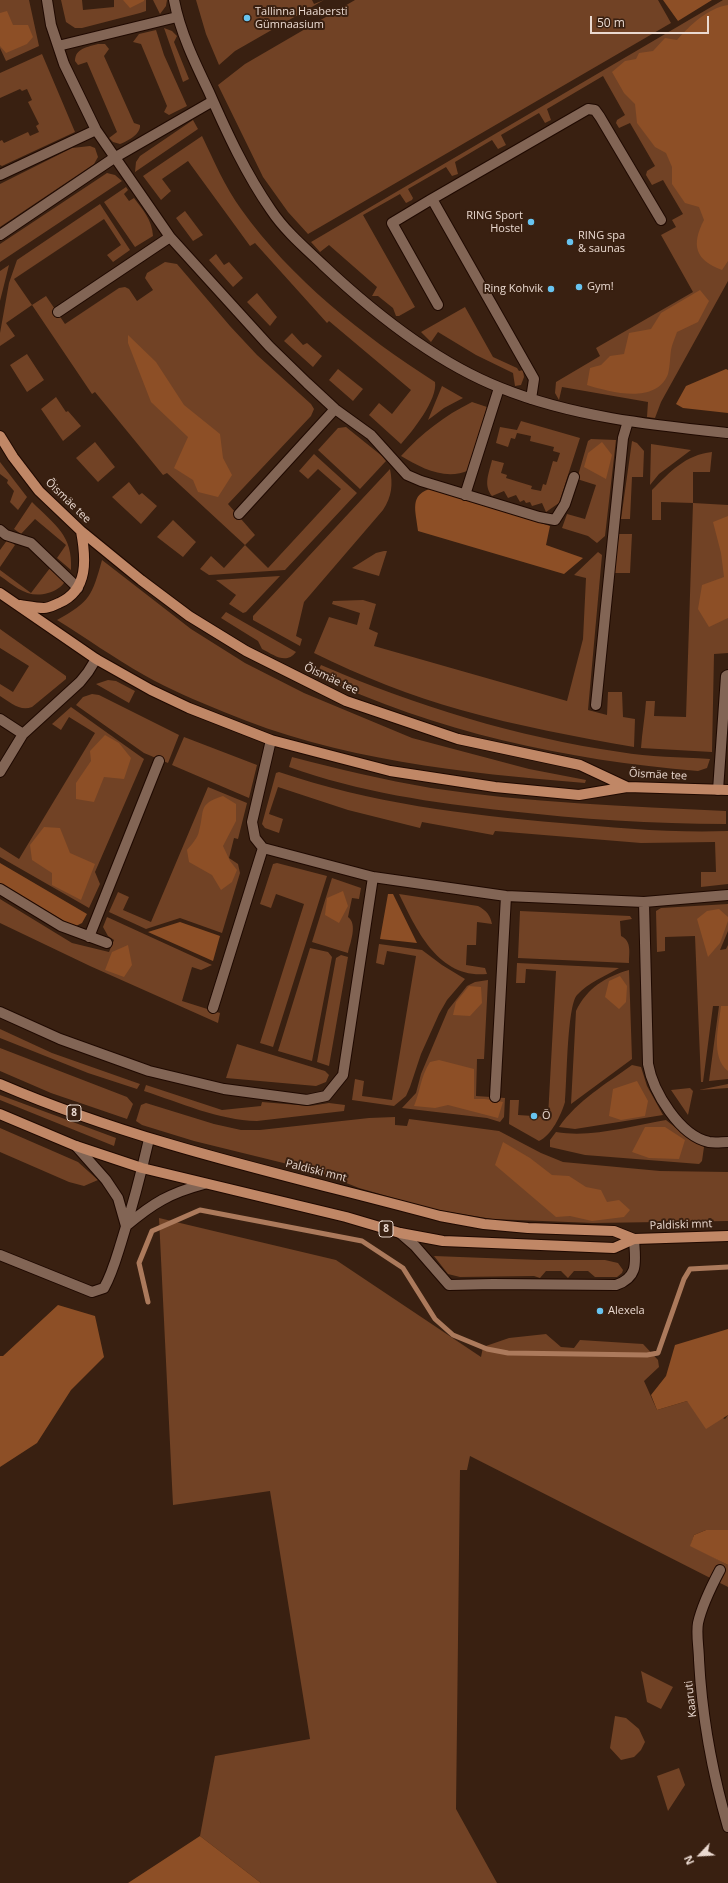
<!DOCTYPE html>
<meta charset="utf-8">
<style>
body{margin:0}
#map{position:relative;width:728px;height:1883px;overflow:hidden;background:#392011;font-family:"Open Sans",sans-serif}
canvas{display:block}
.north{position:absolute;left:680px;top:1835px;width:40px;height:40px;-webkit-text-stroke:3px #392011;paint-order:stroke;rotate:245deg;font-size:11px;font-weight:700;line-height:16px;text-align:center;color:#ead9d0}
.north::after{content:'';display:block;margin:auto;width:14px;height:18px;background:#ead9d0;clip-path:polygon(50% 0,100% 100%,50% 72%,0 100%)}
.scale{position:absolute;left:590px;top:16px;width:119px;height:18px;box-sizing:border-box;border:2px solid #ead9d0;border-top:0;padding-left:5px;font-size:12px;line-height:14px;white-space:nowrap;color:#ead9d0;-webkit-text-stroke:3px #392011;paint-order:stroke}
</style>
<div id="map">
<canvas width="728" height="1883"></canvas>
<div class="north">N</div>
<div class="scale">50 m</div>
</div>
<script>
const c = document.querySelector('canvas').getContext('2d');
c.lineJoin = 'round';
function fillPath(path, color) {
  c.fillStyle = color;
  c.fill(path, 'evenodd');
}
function strokePath(path, color, width, dash) {
  c.strokeStyle = color;
  c.lineWidth = width;
  c.lineCap = dash ? 'butt' : 'round';
  c.setLineDash(dash || []);
  c.stroke(path);
}
function drawText(font, color, halo, rows, align = 'center') {
  c.font = font + ' "Open Sans",sans-serif';
  c.lineWidth = 4;
  c.setLineDash([]);
  c.textBaseline = 'middle';
  c.strokeStyle = halo;
  c.fillStyle = color;
  for (const [text, x, y, turn = 0] of rows) {
    c.save();
    c.translate(x, y);
    c.rotate((+turn || 0) * Math.PI / 180);
    c.textAlign = isNaN(turn) ? turn : align;
    if (halo) c.strokeText(text, 0, 0);
    c.fillText(text, 0, 0);
    c.restore();
  }
}
const green = new Path2D(`
 M0,0H29L39,46L6,61L0,48Z
 M61,0H82L83,10L114,7V0H146V11L140,13L82,28H75L66,22Z
 M153,0H167L166,6L160,14Z
 M196,0H312L314,4L324,0L235,51L219,65L206,34Z
 M355,0H658L671,23L308,234L288,212L263,177L218,85L245,64Z
 M723,0H728V281L661,402L655,418L647,417L648,402L562,387L559,400L555,393L556,382L600,356L596,348L693,292L661,235L676,227L672,220L683,214L663,180L652,185L646,175L647,171L655,166L630,123L619,128L616,123L617,120L625,115L603,76L547,109L551,120L545,123L539,113L501,135L506,145L498,149L492,140L455,162L458,174L452,176L446,167L408,189L413,198L412,200L406,203L400,194L363,215L415,307L399,316H396L393,308L378,296H372L377,287L329,245L320,252L311,242Z
 M164,28L172,31L177,36L174,42L189,79L183,82Z
 M156,30L164,55L187,106L169,115L164,112L167,106L141,44L133,42L139,34Z
 M98,44H105L109,49L104,56L134,123L140,125C141,134 128,141 120,144L113,142L109,138L117,132L87,62L78,65L75,61C75,48 88,47 98,44Z
 M42,54L75,132L2,166L0,165V141L2,140L4,143L28,132L30,136L39,132L36,126L39,124L28,102L32,100L27,89L22,91L20,89L0,98V73Z
 M193,120L198,129L135,172L136,162L140,156Z
 M202,136C214,161 225,187 241,209C292,280 362,335 435,382C438,399 412,432 401,444L369,415L379,403L392,414L411,390L329,321L327,323L255,243L250,246L188,161L162,179L171,191L161,200L143,176Z
 M90,146L95,148L98,157L94,164L0,227V184L72,148Z
 M107,173L115,175L122,181L0,262V244Z
 M126,187L128,190L124,194L129,201L134,198C143,210 152,220 153,236L135,247L104,202Z
 M100,204L130,250L113,262L107,255L121,245L104,219L14,279L32,305L46,296L65,324L119,288L125,287L129,289L137,301L153,290L145,278L147,273L165,262L177,264L230,326L257,355L311,404L314,409L311,416L228,504L255,535L245,545L268,568L341,489L318,469L308,479L299,471L314,454L357,493L285,570L209,575L200,569L211,556L224,568L245,545L167,473L163,475L95,392L92,394L32,305L6,323L15,336L0,346V333L9,283L17,260Z
 M185,211L203,235L193,241L176,218Z
 M216,254L224,265L229,262L243,278L233,287L209,260Z
 M9,265L0,301V271Z
 M257,293L277,317L270,326L247,302Z
 M465,307L493,357L517,368L519,371L523,370L524,377L521,385L515,386L513,373L476,355L438,332L431,342L421,332Z
 M292,333L303,345L307,343L322,356L313,367L284,341Z
 M27,354L44,380L27,392L10,365Z
 M338,369L363,389L353,401L329,380Z
 M442,386L463,398L444,408L428,420Z
 M56,397L66,412L68,411L81,426L63,441L41,409Z
 M472,402L487,407L469,470C446,481 421,468 401,456C422,433 444,416 472,402Z
 M521,421L580,438L559,503L546,512L542,503L532,506L530,502L526,503L524,500L520,502L516,495L508,498L504,491L492,496C483,485 489,473 492,460L504,463L501,473L507,475L506,478L532,486L531,489L541,491L543,484L546,485L553,461L557,462L560,453L553,451L554,447L530,441L531,436L517,433L515,439L511,438L508,447L496,443L500,427L517,430Z
 M346,427L382,456L386,461L360,489L318,450L338,428Z
 M591,439L616,440L605,536L597,543L588,536L562,528L567,514L585,519L596,485L577,479L588,441Z
 M632,441L637,443L644,451L643,477H632L630,519H621Z
 M95,442L115,467L98,482L76,458Z
 M651,444L691,450L659,474L650,485Z
 M712,452L710,472H693V503L728,505V653L714,654L712,752L641,748C642,732 645,717 646,701H655L654,716L686,717L693,503L661,502V520H652V490C670,472 685,455 712,452Z
 M0,462L27,497L18,510L10,502L14,491L7,483L8,480L0,474Z
 M390,469C393,485 392,496 383,510L304,602L296,636L302,639L300,646L253,620V616Z
 M129,482L139,495L142,493L157,506L141,524L112,497Z
 M32,502C55,525 73,535 71,570L57,558L66,545L35,519L21,534L14,529Z
 M173,520L196,542L183,557L157,537Z
 M619,534H632L630,573H614Z
 M8,539L15,545L0,567V550Z
 M384,551H387L379,576L352,568L376,553Z
 M598,552L602,555L588,710L607,715L608,692H622L623,717L635,719L634,747C576,737 518,726 461,710C411,696 361,676 314,653L329,617L357,625L360,613L332,604L333,601L363,600L376,604L369,629L378,633L374,646L567,701L583,639L586,578L574,575Z
 M102,560L191,629L245,663L304,693L412,738L529,769L586,780L585,783C463,773 338,760 224,712C197,701 169,689 144,675C114,658 86,638 57,620C90,602 92,596 102,560Z
 M50,568L65,581C62,587 55,591 48,593C28,599 16,587 0,576V570L31,593Z
 M280,576L246,612L243,613L229,604L236,595L216,580Z
 M226,612L296,652C286,665 274,655 262,649L258,641L221,618Z
 M0,629L66,676V679L32,707C20,712 10,702 0,696V684L13,692L29,666L0,648Z
 M321,665C416,706 517,737 620,752C650,757 680,757 710,759L707,768L698,771C566,760 436,732 316,675Z
 M108,680L116,681L135,691L129,703L96,684Z
 M92,694L99,695L179,735L168,763L144,753L76,705L83,697Z
 M71,707L144,759L95,872L100,884L89,908L0,857V847L19,859L95,733L69,717L61,730L52,724Z
 M184,737L257,765L249,798L172,765Z
 M292,757C338,769 384,780 431,788C528,803 627,806 726,811V824C653,824 580,819 508,811C433,803 359,792 289,767Z
 M279,772C370,803 466,815 561,823C617,828 672,833 728,831V884L701,887V872H716L715,842L641,843L495,831L493,835L422,822L420,828L348,810L278,787L269,814L283,819L279,833L265,828L262,824L276,773Z
 M208,787L247,803L238,839L234,838L229,858L238,864L240,873L222,933L180,918L146,929L109,912L118,892L129,897L123,910L151,922Z
 M277,863L327,876L273,1047L260,1043L304,904L276,894L271,908L260,904L273,864Z
 M332,878L361,888L359,899L352,898L348,917C358,924 350,943 348,953L312,942Z
 M399,894L478,906C487,911 490,915 492,924L477,922L476,945H467L466,965L485,968L487,974C439,979 417,931 399,894Z
 M0,899L72,943L109,952L114,940L108,936L103,927L107,917L212,965L201,970L192,967L182,1001L220,1013L218,1023L90,966L0,923Z
 M728,904V931L720,950L726,949L728,945V1079L709,1081L719,1006H713L703,1082H701L695,936L665,937V951L657,952L656,911L661,908Z
 M520,911L630,916L632,919L620,921L621,936C632,941 629,953 629,963L518,958Z
 M379,944L422,950L442,965L465,979L447,1000L439,1014L421,1054L410,1087L406,1096L394,1106L352,1100L355,1079L364,1081L362,1096L392,1100L416,956L387,951L384,965L376,963Z
 M310,948L328,952L332,957L312,1061L278,1051Z
 M341,955L348,957L329,1066L317,1062L336,958Z
 M517,963L619,968C605,976 588,983 577,995C567,1006 567,1083 565,1102C561,1115 552,1135 539,1141L509,1124L510,1100H519L518,1115L548,1117L556,971L526,969L525,983H516Z
 M629,970L632,1059L571,1104L576,1011C587,988 605,977 629,970Z
 M488,980L484,1059H477L476,1096L505,1098L504,1117L500,1122L487,1118L402,1108L416,1093L421,1074L448,1010L467,986L475,982Z
 M0,1029L52,1053L140,1084L137,1089L88,1073L0,1038Z
 M237,1044L325,1071L329,1075L326,1082L316,1086L226,1078Z
 M0,1048L127,1097L133,1104L127,1119L51,1093L0,1071Z
 M632,1065L641,1067L647,1086L663,1115L575,1129L559,1127C578,1100 606,1084 632,1065Z
 M728,1084V1088L699,1090Z
 M146,1085L222,1110L261,1106L262,1102L310,1106L329,1103L345,1105L344,1111L257,1121C218,1120 181,1103 144,1091Z
 M690,1088L693,1091L688,1115L671,1090Z
 M0,1095L116,1138L114,1146L0,1100Z
 M146,1103L214,1124L241,1130H260L369,1118L395,1117V1125L407,1126L409,1119L499,1131L541,1153L563,1162L660,1171L728,1172V1221L593,1223L492,1219L432,1209L359,1188L316,1171L194,1141L142,1125L136,1121L141,1105Z
 M666,1120L686,1136L704,1147L702,1161L699,1164L585,1155L550,1147V1140L556,1132C592,1138 630,1126 666,1120Z
 M0,1128L78,1162L98,1180L84,1186L69,1182L0,1152Z
 M159,1218L336,1260L481,1357L483,1347L509,1338L546,1334L561,1347L574,1348L580,1340L643,1344L658,1360L659,1367L644,1381L657,1410L687,1401L725,1419L728,1415V1530H706L694,1535L691,1545L728,1565V1587L470,1456L467,1470H460L456,1809L497,1883H261L200,1836L215,1756L310,1739L270,1491L173,1505Z
 M434,1256L539,1260H605L618,1263L623,1270L622,1273L617,1277H595L588,1271H574L568,1278L561,1271H546L540,1278L534,1276L460,1277L448,1274Z
 M641,1671L673,1687L661,1709L647,1702Z
 M615,1716L626,1718L639,1729L645,1742L641,1750L634,1757L621,1760L610,1748Z
 M679,1768L685,1785L668,1811L657,1776Z`);
const forest = new Path2D(`
 M123,0H144V1L130,8Z
 M663,0H712L678,21Z
 M728,5V261L722,270C695,260 691,245 704,220L699,207L685,203L672,184V167L666,153L655,147L637,123L635,104L624,93L612,72L625,61L636,59L639,53L653,51L665,38L677,40C690,25 708,8 728,5Z
 M7,11L13,25H28L33,37L27,44L6,53L0,46V13Z
 M700,290L709,301L698,322L677,332C675,338 672,344 671,350C670,357 670,367 668,374C656,405 610,392 587,385L590,368L601,365L610,356L624,354L629,333L651,329L661,313Z
 M128,335L156,362L184,405L220,434L223,458L232,475L218,497L198,492L193,480L174,468L188,437L151,402L128,343Z
 M726,369L728,370V413L683,408L676,404L686,386Z
 M602,442L612,455L606,479L584,467L588,453Z
 M433,488L550,526L546,545L583,558L564,574L418,531C416,511 408,494 433,488Z
 M728,516V618L709,627L698,609L702,585L724,577L721,553L713,522Z
 M105,735L119,743L131,758L124,779L104,777L94,802L76,799V783L91,761L90,751Z
 M223,796L236,804V821L223,846L230,861L237,870L232,882L221,890L212,875L189,862L187,850C191,845 198,838 199,831C205,811 197,804 223,796Z
 M44,827L60,828L70,853L95,864L81,900L52,885V873L32,860L30,845Z
 M0,863L87,914L82,923L74,927L0,883Z
 M343,891L348,906L339,923L325,915L327,898Z
 M388,894H393L417,943L380,939Z
 M719,909L728,917V921L720,943L708,957L697,919L707,911Z
 M180,922L220,936L213,961L148,932Z
 M128,945L132,965L124,977L105,970L112,952Z
 M620,976L627,986L626,1002L619,1009L605,997L609,981Z
 M469,986L481,987L482,1003L470,1016L453,1015L456,1002Z
 M721,1006H728V1071C710,1057 719,1025 721,1006Z
 M439,1060L474,1069V1099H485L503,1102L498,1118L448,1105L435,1108L414,1106C421,1089 420,1078 430,1062Z
 M637,1081L648,1101L645,1116L621,1120L609,1116L613,1089Z
 M645,1127H665L685,1140L679,1159L649,1158L632,1152Z
 M503,1142L530,1158L552,1175L569,1176L586,1187L601,1190L607,1202L619,1200L630,1210L624,1217L592,1221L570,1216L556,1217L495,1165Z
 M58,1305L95,1316L104,1357L71,1390L37,1443L0,1467V1356H3Z
 M728,1329V1415L706,1429L687,1401L657,1410L651,1395L666,1376L675,1345Z
 M706,1530H728V1565L690,1546L694,1535Z
 M200,1836L261,1883H128Z`);
const stream = new Path2D(`
 M148,1302L139,1263L152,1231L200,1210L362,1241L403,1268L435,1319L453,1335L487,1349L508,1353L647,1355L658,1353L684,1279L690,1269L728,1267`);
const minor = new Path2D(`
 M47,0L51,25L64,64L96,130L170,237L269,346L307,383L335,409L371,435L407,475L421,481L539,517L555,520L565,504L574,477
 M174,0C180,32 195,63 209,92C227,133 246,174 271,210C285,231 305,248 323,265C375,314 435,362 501,388C573,417 652,425 728,433
 M58,46L177,17
 M0,175L96,130
 M432,199L588,109L595,110L600,117L661,220
 M0,235L114,158L213,101
 M438,305L392,223L432,199L534,379L531,399
 M58,312L170,237
 M465,495L499,388
 M239,514L335,409
 M0,530L6,535L31,543L78,588
 M596,705L623,438L628,421
 M0,719L23,734
 M271,740L252,822L255,838L263,848L373,877L506,896L644,902L728,895
 M0,772L23,734L80,682L88,672L96,659
 M718,790L726,676L728,675
 M0,889L61,926L107,943
 M644,902L648,1064C653,1092 680,1136 709,1142C715,1143 722,1142 728,1142
 M89,937L159,761
 M213,1008L263,848
 M0,1012L60,1039L149,1071L224,1089L307,1100L326,1096L343,1075L373,877
 M495,1097L506,896
 M76,1146L106,1180L118,1198L126,1226C153,1203 170,1193 204,1184
 M400,1233L415,1246L449,1285L493,1284L616,1285C640,1277 635,1260 634,1239
 M0,1255L92,1292L104,1288C112,1274 116,1259 121,1243C132,1208 141,1174 149,1139
 M720,1570C711,1587 702,1605 698,1623C696,1634 699,1649 699,1660C702,1717 712,1772 728,1827`);
const major = new Path2D(`
 M0,436L13,457L39,491L81,531L141,580L189,616L246,651L346,701L458,739L580,765L627,787L728,790
 M0,593L96,659L151,690L189,708L271,740L390,771L495,787L579,795L627,787
 M20,605C27,606 36,608 44,608C49,608 54,605 59,603C89,590 86,558 81,531
 M0,1084C142,1145 292,1176 440,1216L484,1224L528,1228L614,1231L634,1239L728,1236
 M0,1114L76,1146L142,1168L346,1217L400,1233L443,1241L614,1248L634,1239`);
const markers = [
 [247,18,4,"#68c4f0"],
 [531,222,4,"#68c4f0"],
 [570,242,4,"#68c4f0"],
 [579,287,4,"#68c4f0"],
 [551,289,4,"#68c4f0"],
 [534,1116,4,"#68c4f0"],
 [600,1311,4,"#68c4f0"]
];
const shields = [
 [74,1113,14],
 [386,1229,14]
];
const shieldNames = [
 ["8",74,1113],
 ["8",386,1229]
];
const poiNames = [
 ["Tallinna Haabersti",255,12],
 ["Gümnaasium",255,25],
 ["RING Sport",523,216,"right"],
 ["Hostel",523,229,"right"],
 ["RING spa",578,236],
 ["& saunas",578,249],
 ["Gym!",587,287],
 ["Ring Kohvik",543,289,"right"],
 ["Õ",542,1116],
 ["Alexela",608,1311]
];
const streetNames = [
 ["Õismäe tee",68,501,44],
 ["Õismäe tee",331,679,25],
 ["Õismäe tee",658,775,3],
 ["Paldiski mnt",316,1171,14],
 ["Paldiski mnt",681,1225,-2],
 ["Kaaruti",691,1699,-97]
];
fillPath(green, '#714225');
fillPath(forest, '#8d4f26');
strokePath(stream, '#ac7a5c', 5);
strokePath(minor, '#1f0900', 12);
strokePath(major, '#1f0900', 12);
strokePath(minor, '#826555', 10);
strokePath(major, '#c08766', 10);
for (const [x, y, r, color] of markers) {
  const dot = new Path2D();
  dot.arc(x, y, r, 0, 2 * Math.PI);
  c.fillStyle = color;
  c.fill(dot);
  strokePath(dot, '#392011', 1.5);
}
for (const [x, y, w] of shields) {
  const box = new Path2D();
  box.roundRect(x - w / 2, y - 8, w, 16, 3);
  c.fillStyle = '#392011';
  c.fill(box);
  strokePath(box, '#ead9d0', 1);
}
drawText('bold 10px', '#ead9d0', null, shieldNames);
drawText('11px', '#ead9d0', '#392011', poiNames, 'left');
drawText('11px', '#ead9d0', '#392011', streetNames);
</script>
